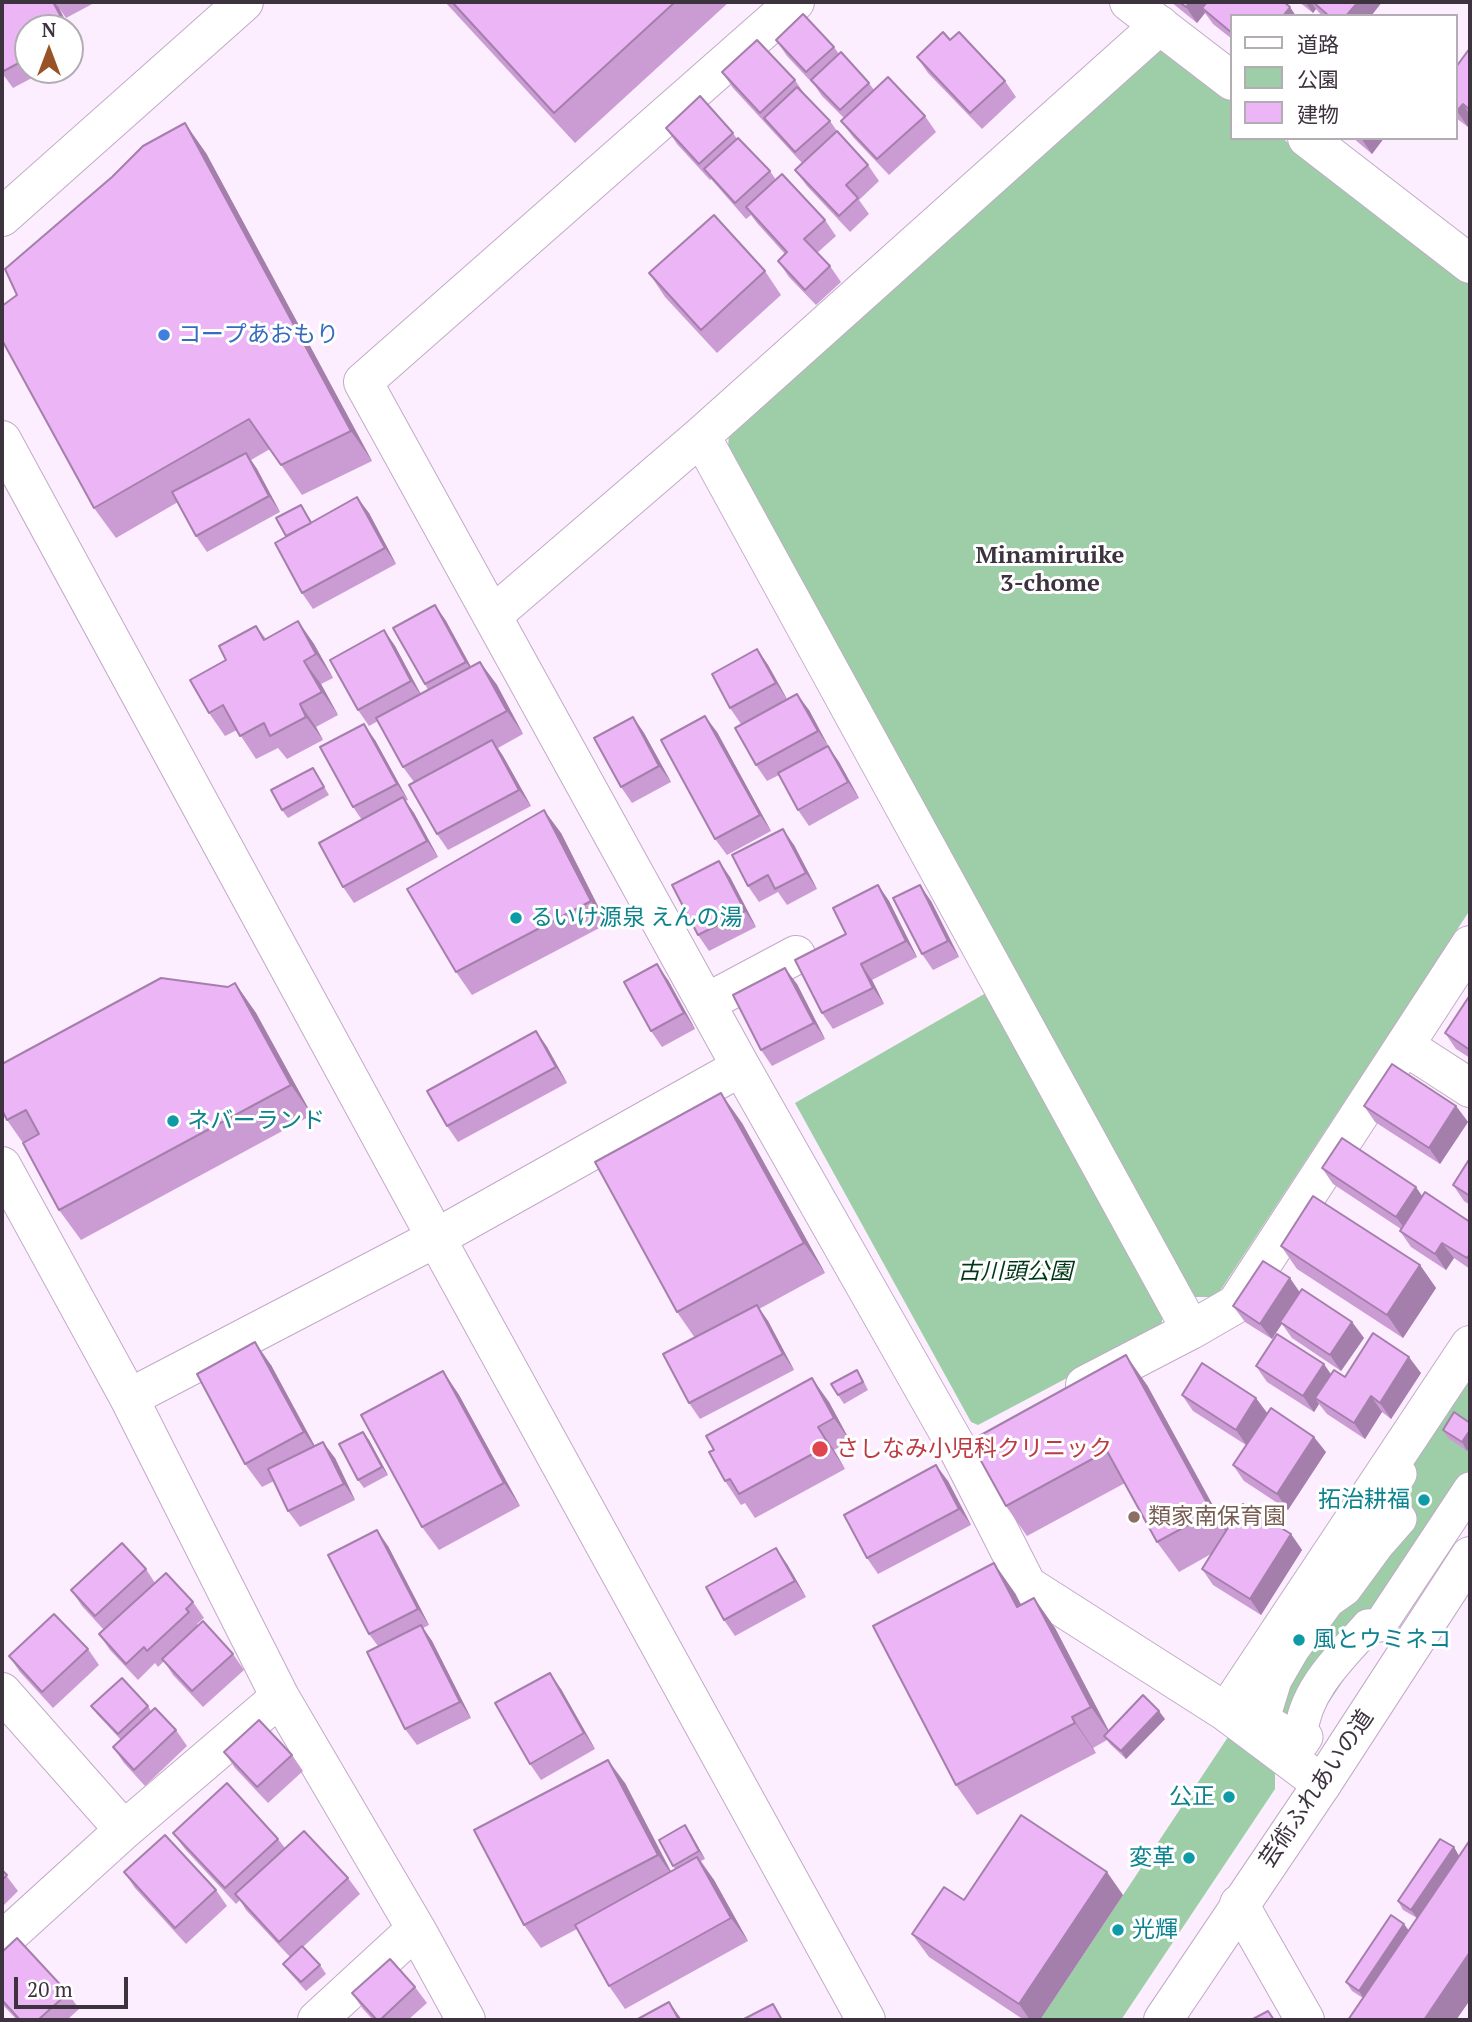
<!DOCTYPE html>
<meta charset="utf-8">
<style>
body{margin:0}
#map{position:relative;width:1472px;height:2022px;overflow:hidden;background:#fcedff;font-family:"PT Serif","Noto Sans JP",serif}
canvas{display:block}
.frame{position:absolute;inset:0;border:4px solid #3d333f;pointer-events:none}
.legend{position:absolute;left:1230px;top:14px;width:228px;height:126px;box-sizing:border-box;background:#fff;border:2px solid #b1adb2;margin:0;padding:9px 12px;list-style:none;font-size:21px;color:#3d333f}
.legend li{display:flex;align-items:center;gap:14px;height:35px}
.legend b{width:35px;border:2px solid #b1adb2}
.north{position:absolute;left:14px;top:14px;width:70px;height:70px;box-sizing:border-box;background:#fff;border:2px solid #b1adb2;border-radius:50%;rotate:0deg;font-size:19px;font-weight:700;line-height:28px;text-align:center;color:#3d333f}
.north::after{content:'';display:block;margin:auto;width:24px;height:32px;background:#985327;clip-path:polygon(50% 0,100% 100%,50% 72%,0 100%)}
.scale{position:absolute;left:14px;top:1977px;width:114px;height:32px;box-sizing:border-box;border:4px solid #3d333f;border-top:0;padding-left:9px;font-size:21px;line-height:24px;white-space:nowrap;color:#3d333f;-webkit-text-stroke:5px #fff;paint-order:stroke}
</style>
<div id="map">
<canvas width="1472" height="2022"></canvas>
<div class="frame"></div>
<ul class="legend">
<li><b style="height:9px;background:#fff"></b>道路</li>
<li><b style="height:19px;background:#9dcea7"></b>公園</li>
<li><b style="height:19px;background:#ecb5f5"></b>建物</li>
</ul>
<div class="north">N</div>
<div class="scale">20 m</div>
</div>
<script>
const c = document.querySelector('canvas').getContext('2d');
c.lineJoin = 'round';
function fillPath(path, color) {
  c.fillStyle = color;
  c.fill(path, 'evenodd');
}
function strokePath(path, color, width, dash) {
  c.strokeStyle = color;
  c.lineWidth = width;
  c.lineCap = dash ? 'butt' : 'round';
  c.setLineDash(dash || []);
  c.stroke(path);
}
function drawText(font, color, halo, rows, align = 'center') {
  c.font = font + ' "PT Serif","Noto Sans JP",serif';
  c.lineWidth = 6;
  c.setLineDash([]);
  c.textBaseline = 'middle';
  c.strokeStyle = halo;
  c.fillStyle = color;
  for (const [text, x, y, turn = 0] of rows) {
    c.save();
    c.translate(x, y);
    c.rotate((+turn || 0) * Math.PI / 180);
    c.textAlign = isNaN(turn) ? turn : align;
    if (halo) c.strokeText(text, 0, 0);
    c.fillText(text, 0, 0);
    c.restore();
  }
}
const green = new Path2D(`
 M1154,51H1170L1232,99V138H1282L1470,285V910L1216,1297H1195L728,450L729,430Z
 M986,993L1165,1309L1160,1329L978,1425L971,1422L795,1103Z
 M1470,1368V1489L1302,1743L1255,1695Z
 M1228,1737L1275,1767V1789L1121,2020H1040Z`);
const pedestrian = new Path2D(`
 M1400,1474L1378,1507L1400,1519L1378,1544L1345,1589L1328,1601L1293,1649L1275,1680L1263,1719L1302,1743L1306,1737L1301,1734C1304,1690 1341,1657 1368,1626L1380,1625L1470,1489`);
const minor = new Path2D(`
 M795,2L363,382L741,1067L959,1451L1027,1585L1226,1712L1322,1784
 M1129,2L1232,81
 M1307,138L1470,264
 M701,436L1191,1330
 M493,615L701,436L1160,25
 M706,1003L796,955
 M1405,1046L1470,1088
 M2,1166L129,1398L280,1697L416,1929L466,2020
 M1085,1385L1191,1330L1236,1304L1470,945
 M129,1398L436,1238L741,1067
 M2,1692L124,1830
 M1226,1712L1470,1345
 M1239,1904L1305,2020
 M2,1941L124,1830L280,1697
 M317,2020L416,1929`);
const tertiary = new Path2D(`
 M2,217L244,2
 M2,440L436,1238L866,2020
 M1163,2020L1322,1784L1470,1556`);
const wall = new Path2D(`
 M2,2H96L66,18L59,8L69,28H28V70H47L13,88L2,73Z
 M445,2H729L575,143Z
 M1171,2H1284L1232,16V39L1213,24L1205,13L1197,23Z
 M1299,2H1382L1371,16H1322L1316,9L1313,13Z
 M70,29L82,52L70,58Z
 M776,40L834,47L839,54L869,83L874,90L925,116L936,132L889,175L853,137L841,121L844,118L822,96L815,86L787,56Z
 M1470,48V125L1468,127L1456,118V67Z
 M917,57L1005,81L1016,97L982,129L928,73Z
 M722,72L795,80L805,95L830,121L837,131L868,165L879,181L859,200L869,214L850,232L807,186L795,170L802,163L733,88Z
 M666,128L733,133L737,139L770,171L776,180L825,220L836,236L817,253L830,266L841,282L816,305L789,277L778,261L785,254L757,223L751,215L746,219L711,179L710,180L677,144Z
 M1353,138H1384L1372,154Z
 M206,153L372,461L302,495L270,449L251,460L257,469L280,512L207,552L196,536L178,502L116,538L94,508Z
 M765,271L781,295L717,353L665,297L649,273Z
 M301,505L312,522L369,513L396,564L313,609L302,593L286,536Z
 M435,605L446,621L471,667L480,662L497,685L523,734L498,748L503,756L531,806L448,850L437,834L414,782L403,767L378,721L369,726L358,710L384,630L395,646L421,694L428,690L425,684Z
 M298,621L314,644L333,678L321,684L338,715L316,727L323,740L287,759L278,748L256,759L237,730L225,736L209,713L226,660L256,626L266,639Z
 M757,649L768,665L787,699L741,724L730,708Z
 M809,710L829,748L839,762L859,798L809,826L798,810L779,775L767,781L756,765Z
 M633,717L644,733L671,782L632,803L621,787Z
 M717,732L771,831L727,855L715,839Z
 M375,740L408,800L405,801L414,813L438,857L354,903L343,887L362,820L353,807Z
 M313,768L329,795L288,818L282,810Z
 M561,833L607,924L472,995L456,972Z
 M794,845L817,889L787,905L778,892L759,902L748,886Z
 M730,877L756,927L709,951L698,935Z
 M878,885L889,901L917,957L872,980L884,1004L833,1029L822,1013L846,934Z
 M931,901L959,957L933,970L922,954Z
 M668,980L695,1029L662,1047L651,1031Z
 M235,983L256,1013L312,1115L81,1240L59,1210L23,1143L7,1120Z
 M797,984L825,1039L772,1066L761,1050Z
 M1470,995V1058L1456,1049L1445,1033Z
 M536,1031L547,1047L567,1083L458,1142L447,1126Z
 M1364,1106H1456L1468,1122L1440,1164L1375,1122Z
 M742,1123L825,1273L759,1309L768,1321L794,1370L700,1419L689,1403L695,1338L677,1312Z
 M1470,1158V1205L1464,1201L1453,1185Z
 M1322,1168L1422,1196L1470,1222V1269L1454,1258L1446,1270L1411,1247L1400,1231L1401,1229L1333,1184Z
 M1281,1246L1420,1265L1436,1288L1403,1338L1297,1269Z
 M1300,1292L1352,1322L1364,1338L1341,1371L1292,1338L1282,1324L1272,1339L1245,1322L1233,1306Z
 M271,1365L315,1446L335,1458L355,1500L300,1527L288,1511L274,1481L262,1487L245,1464Z
 M1256,1366L1345,1377L1421,1373L1391,1419L1382,1412L1365,1439L1327,1414L1319,1404L1314,1412L1267,1382Z
 M443,1371L459,1395L520,1506L439,1550L422,1527Z
 M862,1378L868,1390L844,1404L838,1395Z
 M1147,1385L1226,1530L1291,1534L1302,1550L1261,1615L1213,1585L1202,1569L1211,1554L1179,1572L1157,1542L1125,1483L1027,1536L1006,1506Z
 M1182,1395L1267,1414L1326,1452L1288,1510L1244,1481L1233,1465L1246,1445L1193,1411Z
 M829,1402L850,1441L834,1450L845,1469L755,1518L745,1503L741,1505L725,1481Z
 M1454,1412L1467,1451L1448,1438L1443,1430Z
 M363,1432L369,1440L388,1475L364,1488L358,1480Z
 M948,1481L971,1525L878,1574L867,1558Z
 M388,1546L429,1625L423,1628L432,1641L471,1718L417,1745L405,1729L378,1646L369,1634Z
 M787,1564L806,1597L735,1636L724,1620Z
 M146,1569L155,1583L193,1602L204,1618L197,1624L198,1625L233,1654L244,1670L203,1707L173,1675L164,1661L158,1667L155,1663L138,1680L110,1650L99,1634L104,1630L82,1606L71,1590Z
 M1015,1593L1021,1605L1034,1598L1055,1628L1109,1731L1165,1719L1126,1759L1110,1744L1107,1740L1093,1748L1096,1753L977,1815L956,1785Z
 M88,1649L99,1665L53,1708L20,1672L9,1656Z
 M561,1689L595,1749L541,1780L530,1764Z
 M91,1706H148L151,1711L176,1730L187,1746L145,1786L124,1763L113,1747L121,1740L97,1714Z
 M224,1752L292,1755L303,1771L268,1803L235,1768Z
 M625,1783L671,1871L675,1869L673,1866L691,1834L705,1859L701,1861L714,1880L748,1941L625,2009L609,1986L577,1929L541,1948L524,1925Z
 M173,1833L278,1839L285,1848L348,1878L360,1894L303,1947L320,1965L326,1974L306,1991L289,1972L283,1964L290,1957L246,1910L240,1900L236,1904L185,1849Z
 M1454,1847L1459,1856L1417,1918L1403,1910L1398,1901Z
 M2,1870L18,1891L2,1907Z
 M124,1872L216,1890L227,1906L186,1944L135,1888Z
 M1123,1895L1040,2020H1024L929,1957L912,1934L964,1900Z
 M1409,1931L1470,2000L1456,2020H1348L1363,1998L1352,1991L1346,1982Z
 M2,1952L68,1993L79,2009L67,2020H17L2,2004Z
 M415,1987L427,2003L408,2020H373L363,2009L352,1993Z`);
const shadedWall = new Path2D(`
 M53,2H54L59,8L69,28H67Z
 M1190,2H1215L1202,8L1205,13L1197,23L1186,7Z
 M1305,2H1311L1316,9L1313,13Z
 M1358,2H1382L1371,16H1346Z
 M1290,7L1296,16H1283Z
 M70,29L82,52L70,34Z
 M1463,104L1470,115V125L1468,127L1457,111Z
 M185,123L206,153L372,461L351,431Z
 M1361,138H1384L1372,154Z
 M246,453L257,469L280,512L269,496Z
 M357,497L369,513L396,564L385,548Z
 M435,605L446,621L477,678L466,662Z
 M298,621L314,644L333,678L316,654Z
 M384,630L395,646L422,697L411,681Z
 M757,649L768,665L787,699L776,683Z
 M304,661L321,684L338,715L322,692Z
 M480,662L497,685L523,734L507,711Z
 M797,694L809,710L829,747L818,731Z
 M300,704L316,727L323,740L306,717Z
 M705,716L717,732L771,831L760,815Z
 M633,717L644,733L671,782L659,766Z
 M364,724L375,740L408,800L397,784Z
 M492,740L503,756L531,806L519,790Z
 M828,746L839,762L859,798L848,782Z
 M403,797L414,813L438,857L427,841Z
 M544,810L561,833L607,924L591,901Z
 M783,829L794,845L817,889L806,873Z
 M719,861L730,877L756,927L745,911Z
 M878,885L889,901L917,957L906,941Z
 M920,885L931,901L959,957L948,941Z
 M657,964L668,980L695,1029L684,1013Z
 M861,964L872,980L884,1004L873,988Z
 M785,968L797,984L825,1039L814,1023Z
 M235,983L256,1013L312,1115L291,1085Z
 M536,1031L547,1047L567,1083L556,1067Z
 M721,1093L742,1123L825,1273L804,1243Z
 M1456,1106L1468,1122L1440,1164L1429,1148Z
 M1416,1187L1427,1203L1408,1233L1396,1217Z
 M1442,1243L1454,1258L1446,1270L1435,1254Z
 M1420,1265L1436,1288L1403,1338L1387,1315Z
 M1290,1278L1301,1294L1272,1339L1260,1324Z
 M757,1305L768,1321L794,1370L783,1354Z
 M1352,1322L1364,1338L1341,1371L1330,1355Z
 M255,1342L271,1365L320,1456L304,1432Z
 M1126,1355L1147,1385L1233,1542L1212,1512Z
 M1409,1357L1421,1373L1391,1419L1380,1403Z
 M1324,1364L1335,1380L1315,1398L1319,1404L1314,1412L1303,1396Z
 M443,1371L459,1395L520,1506L504,1483Z
 M812,1378L829,1402L850,1441L834,1418Z
 M1371,1396L1382,1412L1365,1439L1354,1423Z
 M1256,1398L1268,1414L1247,1446L1236,1430Z
 M818,1427L834,1450L845,1469L829,1445Z
 M1470,1430V1446L1467,1451L1462,1442Z
 M363,1432L369,1440L388,1475L382,1467Z
 M1314,1437L1326,1452L1288,1510L1277,1494Z
 M323,1442L335,1458L355,1500L344,1484Z
 M936,1465L948,1481L971,1525L959,1509Z
 M377,1530L388,1546L429,1625L418,1609Z
 M1291,1534L1302,1550L1261,1615L1250,1599Z
 M776,1548L787,1564L806,1597L795,1581Z
 M994,1563L1015,1593L1038,1637L1017,1607Z
 M1034,1598L1055,1628L1112,1737L1091,1707Z
 M421,1625L432,1641L471,1718L460,1702Z
 M550,1673L561,1689L595,1749L584,1733Z
 M1159,1711L1165,1719L1126,1759L1121,1751Z
 M1072,1717L1093,1748L1096,1753L1075,1723Z
 M608,1760L625,1783L674,1878L658,1855Z
 M685,1825L691,1834L705,1859L699,1851Z
 M1454,1847L1459,1856L1417,1918L1411,1910Z
 M697,1857L714,1880L748,1941L731,1918Z
 M1107,1872L1123,1895L1040,2020H1030L1019,2004Z
 M1404,1924L1410,1932L1364,1999L1359,1991Z
 M1470,1952V2000L1456,2020H1424Z
 M669,2002L682,2020H679Z`);
const building = new Path2D(`
 M2,2H53L67,28H28V58L2,72Z
 M452,2H675L554,113Z
 M1179,2H1190L1186,7Z
 M1207,2H1284L1290,7L1283,16H1232V33L1202,8Z
 M1313,2H1358L1346,16H1329Z
 M803,14L834,47L806,72L776,40Z
 M943,32L950,40L959,32L1005,81L970,113L917,57Z
 M757,40L795,80L760,113L722,72Z
 M1470,48V110L1463,104L1457,111L1456,110V67Z
 M841,52L869,83L840,110L811,80Z
 M888,77L925,116L877,159L841,121Z
 M797,87L830,121L795,152L764,118Z
 M700,96L733,133L699,164L666,128Z
 M185,123L351,431L281,465L249,419L94,508L2,340V306L17,295L5,269L112,177L143,146Z
 M837,131L868,165L846,185L858,198L839,216L795,170Z
 M738,138L770,171L735,203L704,169Z
 M782,174L825,220L804,239L830,266L805,290L778,261L787,252L746,207Z
 M714,215L765,271L701,330L649,273Z
 M246,453L269,496L196,536L172,492Z
 M357,497L385,548L302,593L275,543Z
 M301,505L311,523L286,536L276,518Z
 M435,605L466,662L425,684L393,628Z
 M298,621L316,654L304,661L322,692L300,704L306,717L270,736L264,723L240,736L223,705L209,713L190,680L226,660L219,646L256,626L264,640Z
 M384,630L411,681L358,710L330,660Z
 M757,649L776,683L730,708L712,674Z
 M480,662L507,711L403,767L376,718Z
 M797,694L818,731L756,765L735,728Z
 M705,716L760,815L715,839L661,740Z
 M633,717L659,766L621,787L594,738Z
 M364,724L397,784L353,807L320,747Z
 M492,740L519,790L437,834L409,785Z
 M828,746L848,782L798,810L778,773Z
 M313,768L324,787L282,810L271,790Z
 M403,797L427,841L343,887L319,843Z
 M544,810L591,901L456,972L407,889Z
 M783,829L806,873L775,889L768,875L748,886L732,855Z
 M719,861L745,911L698,935L672,885Z
 M878,885L906,941L861,964L873,988L822,1013L795,960L846,934L833,908Z
 M920,885L948,941L922,954L893,898Z
 M657,964L684,1013L651,1031L624,982Z
 M785,968L814,1023L761,1050L733,995Z
 M161,978L228,987L235,983L291,1085L59,1210L23,1143L39,1134L26,1110L7,1120L2,1110V1064Z
 M1470,995V1050L1445,1033Z
 M536,1031L556,1067L447,1126L427,1091Z
 M1392,1064L1456,1106L1429,1148L1364,1106Z
 M721,1093L804,1243L677,1312L595,1162Z
 M1342,1138L1416,1187L1396,1217L1322,1168Z
 M1470,1158V1196L1453,1185Z
 M1425,1192L1470,1222V1254L1467,1258L1442,1243L1435,1254L1400,1231Z
 M1313,1196L1420,1265L1387,1315L1281,1246Z
 M1263,1261L1290,1278L1260,1324L1233,1306Z
 M1302,1289L1352,1322L1330,1355L1280,1322Z
 M757,1305L783,1354L689,1403L663,1354Z
 M1373,1333L1409,1357L1380,1403L1371,1396L1354,1423L1315,1398L1334,1370L1345,1377Z
 M1277,1334L1324,1364L1303,1396L1256,1366Z
 M255,1342L304,1432L245,1464L197,1374Z
 M1126,1355L1212,1512L1157,1542L1107,1451L1006,1506L970,1441Z
 M1202,1363L1256,1398L1236,1430L1182,1395Z
 M857,1370L863,1382L838,1395L831,1384Z
 M443,1371L504,1483L422,1527L361,1415Z
 M812,1378L834,1418L818,1427L829,1445L739,1494L730,1479L725,1481L709,1452L714,1450L706,1436Z
 M1271,1408L1314,1437L1277,1494L1233,1465Z
 M1454,1412L1470,1423V1430L1462,1442L1443,1430Z
 M363,1432L382,1467L358,1480L339,1444Z
 M323,1442L344,1484L288,1511L268,1469Z
 M936,1465L959,1509L867,1558L844,1515Z
 M1243,1504L1291,1534L1250,1599L1202,1569Z
 M377,1530L418,1609L369,1634L328,1555Z
 M122,1543L146,1569L95,1616L71,1590Z
 M776,1548L795,1581L724,1620L706,1587Z
 M994,1563L1017,1607L1034,1598L1091,1707L1072,1717L1075,1723L956,1785L873,1626Z
 M166,1573L193,1602L186,1609L189,1612L147,1651L144,1647L126,1664L99,1634Z
 M54,1614L88,1649L42,1692L9,1656Z
 M203,1621L233,1654L192,1691L162,1659Z
 M421,1625L460,1702L405,1729L367,1652Z
 M550,1673L584,1733L530,1764L495,1703Z
 M122,1678L148,1706L118,1734L91,1706Z
 M1143,1695L1159,1711L1121,1751L1104,1736Z
 M155,1708L176,1730L134,1770L113,1747Z
 M259,1720L292,1755L257,1787L224,1752Z
 M608,1760L658,1855L524,1925L474,1830Z
 M227,1783L278,1839L225,1888L173,1833Z
 M1021,1815L1107,1872L1019,2004L912,1934L944,1887L964,1900Z
 M685,1825L699,1851L673,1866L659,1840Z
 M304,1831L348,1878L279,1942L235,1894Z
 M165,1835L216,1890L175,1928L124,1872Z
 M1440,1839L1454,1847L1411,1910L1398,1901Z
 M1470,1840V1952L1424,2020H1348Z
 M697,1857L731,1918L609,1986L575,1925Z
 M2,1870L7,1875L2,1880Z
 M1391,1915L1404,1924L1359,1991L1346,1982Z
 M17,1938L68,1993L38,2020H20L2,2000V1952Z
 M302,1946L320,1965L301,1982L283,1964Z
 M390,1959L415,1987L380,2020H377L352,1993Z
 M669,2002L679,2020H636Z
 M773,2004L782,2020H742Z
 M1268,2011L1274,2020H1251Z`);
const markers = [
 [164,335,7,"#3f7fe0"],
 [516,918,7,"#0f9aa8"],
 [173,1121,7,"#0f9aa8"],
 [820,1449,9,"#e0444e"],
 [1424,1500,7,"#0f9aa8"],
 [1134,1517,7,"#8d6e63"],
 [1299,1640,7,"#0f9aa8"],
 [1229,1797,7,"#0f9aa8"],
 [1189,1858,7,"#0f9aa8"],
 [1118,1930,7,"#0f9aa8"]
];
const shopNames = [
 ["コープあおもり",178,335]
];
const cultureNames = [
 ["るいけ源泉 えんの湯",530,918],
 ["ネバーランド",187,1121],
 ["拓治耕福",1410,1500,"right"],
 ["風とウミネコ",1313,1640],
 ["公正",1215,1797,"right"],
 ["変革",1175,1858,"right"],
 ["光輝",1132,1930]
];
const parkNames = [
 ["古川頭公園",1015,1272]
];
const healthNames = [
 ["さしなみ小児科クリニック",836,1449]
];
const educationNames = [
 ["類家南保育園",1148,1517]
];
const streetNames = [
 ["芸術ふれあいの道",1317,1789,-56]
];
const neighbourhoodNames = [
 ["Minamiruike",1050,556],
 ["3-chome",1050,584]
];
fillPath(green, '#9dcea7');
strokePath(pedestrian, '#c2aac7', 35);
strokePath(minor, '#c2aac7', 40);
strokePath(tertiary, '#c2aac7', 40);
strokePath(pedestrian, '#fff', 33);
strokePath(minor, '#fff', 38);
strokePath(tertiary, '#fff', 38);
fillPath(wall, '#cb9cd3');
fillPath(shadedWall, '#a57fac');
fillPath(building, '#ecb5f5');
strokePath(building, '#a57fac', 2);
for (const [x, y, r, color] of markers) {
  const dot = new Path2D();
  dot.arc(x, y, r, 0, 2 * Math.PI);
  c.fillStyle = color;
  c.fill(dot);
  strokePath(dot, '#fff', 2.5);
}
drawText('23px', '#366cbe', '#fff', shopNames, 'left');
drawText('23px', '#0d838f', '#fff', cultureNames, 'left');
drawText('italic 23px', '#003716', '#fff', parkNames);
drawText('23px', '#be3a42', '#fff', healthNames, 'left');
drawText('23px', '#785e54', '#fff', educationNames, 'left');
drawText('23px', '#3d333f', '#fff', streetNames);
drawText('bold 24px', '#3d333f', '#fff', neighbourhoodNames);
</script>
